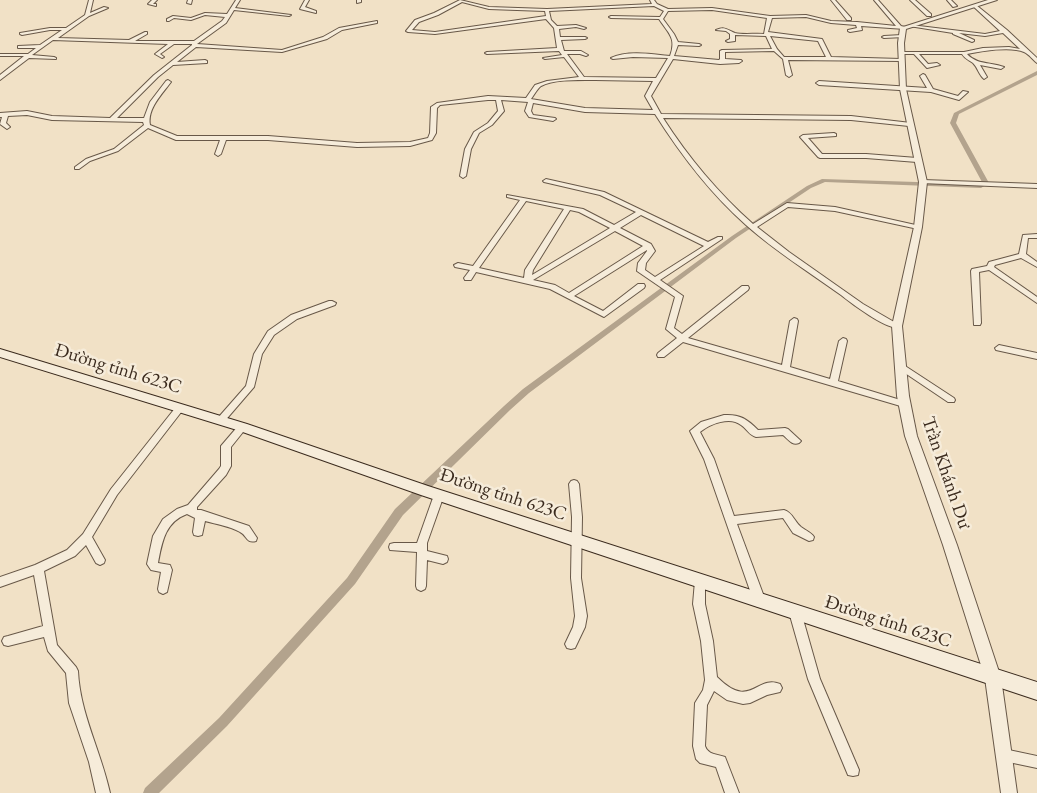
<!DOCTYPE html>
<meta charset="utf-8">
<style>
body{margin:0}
canvas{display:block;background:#f1e1c6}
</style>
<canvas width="1037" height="793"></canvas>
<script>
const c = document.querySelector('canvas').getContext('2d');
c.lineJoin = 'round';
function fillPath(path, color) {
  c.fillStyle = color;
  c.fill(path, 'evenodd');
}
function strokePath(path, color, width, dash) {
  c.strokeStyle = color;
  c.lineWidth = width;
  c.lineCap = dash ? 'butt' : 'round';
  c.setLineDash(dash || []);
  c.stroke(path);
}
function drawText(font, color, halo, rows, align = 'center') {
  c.font = font + ' "EB Garamond",serif';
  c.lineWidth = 5;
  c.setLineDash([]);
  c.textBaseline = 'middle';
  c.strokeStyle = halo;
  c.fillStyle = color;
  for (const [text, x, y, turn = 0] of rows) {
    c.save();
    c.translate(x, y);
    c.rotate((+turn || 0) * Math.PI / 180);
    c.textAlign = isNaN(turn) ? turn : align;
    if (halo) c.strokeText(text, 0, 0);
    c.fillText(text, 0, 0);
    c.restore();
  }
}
const canal = new Path2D(`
 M1037,71V75L959,114L956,123L989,183L981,188L825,182L811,188L736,238L529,393L510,410L403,515L355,584L227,726L159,793H143L145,788L219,718L347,578L395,509L504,406L523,389L732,236L807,186L822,179L980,184L982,182L950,123L954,113Z`);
const minor = new Path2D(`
 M89,0H93L90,13L104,7L108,8L89,16L58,38L129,40L145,32H147V34L135,41H194L222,21L225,17L205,15L191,20L174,18L169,21H167V19L173,16L191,18L205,13L227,14L236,0H240L235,8L291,15L289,16L234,10L226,23L197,44L282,50L323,37L339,28L377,21V23L342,30L327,39L282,52L196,47L177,62L205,60L207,61V63L173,65L158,77L117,118H144L150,102L166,81L168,80L171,82C162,94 147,109 150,125L177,136H268L357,143L410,142L428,138L430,133L431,107L437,103L488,96L526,98L535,85L547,81L579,77L564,57L545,59L543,58L562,55L559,51L487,54L485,53L487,52L557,48L554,28L546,19L435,34L408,32L406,31L415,20L434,13L460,0L489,7L547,9L652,4L650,0H654L657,4L668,9L712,8L770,16L806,15L831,21L857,22L896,26L874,0H878L901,26L905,27V29L861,26L862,30L850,32L848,31V30L857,28L856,25L831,23L806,17L772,18L768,32L822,39L831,57L901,59H903V61L788,60L792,75L789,77L786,75L783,59L774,51L725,52V59L741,60L742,61L739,63L720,64L673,59L651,96L661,114L851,116L911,123L912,124L909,126L851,120L663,118C688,157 718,193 753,224L787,203L835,207L920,226L921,227L918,229L835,211L788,207L757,227L789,252L863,304L901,326L900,328C887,330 852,304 841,295C809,272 775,251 746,225C710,193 681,155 655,114L585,112L533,103L531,111L533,115L555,118L556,119L553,121L529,117L525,111L528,102L501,100L504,111L492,125L479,133L471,149L466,176L463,178L460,176L465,149L474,132L488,123L498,111L496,100H488L440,105L437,108L436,133L432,140L410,146L357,147L268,140H226L221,154L218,156L215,154L220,140H176L148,128L118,151L90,161L79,169H75V167L86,159L114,149L144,125L143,122L52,120L27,115L8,116L6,123L10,127L7,129L0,124L2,117H0V113L27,111L52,116L110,118L154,75L192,45V44H174L160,54L164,57L162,58L155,54L168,44L53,40L32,55L54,57L56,58V59L29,58L0,80V75L24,56H0V54H28L36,48H18V46L40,45L62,30H50L22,35L20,34V33L50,28H66L85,15ZM462,2L489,9L545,11L546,16L435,32L412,30L419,22L438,15ZM654,6L664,11L660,17L611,16L609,17L611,18L659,19C668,33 677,38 670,56C652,54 627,50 611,58L613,59L633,57L668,58L656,78L584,77L567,54H580L586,56L588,55L581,51H564L561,40L585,39L587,38L585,37H560L559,29L576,27L584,29L586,28L576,25L557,26L551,20L549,11ZM712,10L767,18L764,34C756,33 744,35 735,33C727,30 725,26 716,30L726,31L730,34V39L726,41L728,42L735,41V35L766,36L772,49L722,50L720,51V59L719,60L674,56L678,45L699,46L701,45L699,44L678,42L674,34L663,19L668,11ZM770,36L818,41L826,57H784L777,49ZM595,80L653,81L645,96L653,110L585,108L531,99C534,95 537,89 541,86C554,79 580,80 595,80Z
 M152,0H157L153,4H156V6L148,4Z
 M188,0H192L191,4L187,3Z
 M305,0H309L305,7L316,11V13L300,9Z
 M357,0H361V2L357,3Z
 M831,0H835L851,18V20H847Z
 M910,0H915L931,14V16H927Z
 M947,0H951L957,6L953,7Z
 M976,5L1007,30L1037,58V63C1033,60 1029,54 1024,52C1011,46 981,51 967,54C977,65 991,62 1004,67L1001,69L980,65L987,77L984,79C979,75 978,68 973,63C969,60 965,59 962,54H919L928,64L937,63L940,65L927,68L914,54H902L900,53L902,52H964L983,48L1009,47L1020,49L1003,33L985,36L959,33L974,40V41L972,42L953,34V33L909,26L911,25L985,34L1000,31L974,7Z
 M902,35L904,36V37L884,38L882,37L884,36Z
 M923,74L925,75L933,89L958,96L963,91L968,92L959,100L931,92L819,85L816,83L819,81L927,88L920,76Z
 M834,133L836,134V136L808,138L822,154H866L917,158L920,160L917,162L866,158H820L818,157L800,137L803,135Z
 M546,179L604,192L708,242L718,237H722V239L660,280L683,296L674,328L682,334L742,286H748L749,288L748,290L688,338L782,365L790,321L794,318L797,319L798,321L790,367L830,379L839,341L843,338L846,339L847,341L838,381L907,402L908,404L907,406L904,407L683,342L664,357H658L657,355L658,353L677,338L666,329L675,297L637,271L638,263L647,251V250L574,296L603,311L638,284H644L645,286L644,288L604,317L550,289L476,272L471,280H465L464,278L470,270L455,267L454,265L458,263L473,266L520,200L507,197V195L583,209L614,225L636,212L600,195L544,182L543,181ZM526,201L564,209L525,270L524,278L479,268ZM570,210L579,212L610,228L532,275L533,270ZM641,215L704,246L655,277L645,270L646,263L655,251L651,244L620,228ZM615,231L643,246L569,293L555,285L533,280Z
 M923,180L1037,184V188L921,183V181Z
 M1037,234V238H1028L1026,254L1037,262V267L1021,258L995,265L994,267L1037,297V303L989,270L979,272L981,323L980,325H974L971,271L972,269L987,266L989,262L1019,254L1023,235Z
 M329,301H332L336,303L335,305L297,319L274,335L262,354L254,387L223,423H217L215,421L217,419L246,386L254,354L268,331L291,315Z
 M999,345L1037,353V359L996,350L995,348Z
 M899,362L954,398L955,400L954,402H948L896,367L895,365Z
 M179,406L183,409L182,411L117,495L92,537L105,560L104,563L100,565L96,563L86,545L75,556L44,571L57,645L76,667L78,671C80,714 101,751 110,793H96L89,762L69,703L66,673L48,651L44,637L8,646L4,645L2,641L4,637L8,636L43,626L34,575L0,587V577L35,565L67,550L83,534L111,489L176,407Z
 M724,415C740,414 747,419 758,430L785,428L788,429L801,441L799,443C792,446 788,439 783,435L756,437C749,435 747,429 741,425C730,416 710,424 700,432L714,459L734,516L784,510C793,513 794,521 801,527C806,531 811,532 814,537L813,540L809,541L793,533L783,518L737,524L766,602L764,606L760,607L756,606L754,602L704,459L690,431L701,422Z
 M242,424L245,425L247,427L231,447V466L226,475L197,507V510H201L249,526L257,538L256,541C246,544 247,535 240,532C230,526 216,524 205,521L202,535L198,536L194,535L193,532L195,518L187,514C165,522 162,542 158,563L170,565L172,570L167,592L163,594L159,592L158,589L161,572L151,570L147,564L153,536L163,519L177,509L188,505L219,469L221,466V446L239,425Z
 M574,480L577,481L579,484L582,517L581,578L587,616L585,627L575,648L571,649L567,648L565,644L573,627L575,616L571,578L572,517L569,484L571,481Z
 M439,491L442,492L444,495L427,543V551L447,556L448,559L447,562L443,564L427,560L426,586L425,589L421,591L417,589L416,586L417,552L390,550L389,547L390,544L394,543H417L434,495L436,492Z
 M700,576L704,578L705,581V604L713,641L717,677C751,711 756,674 780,684L782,688L780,692L767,695L750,703L743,704L727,700L714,691L707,705L705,746C708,755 717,754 725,757L739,793H725L716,767L700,763L696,759L693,746L695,703L703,690L705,680L701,641L693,604L695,581L696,578Z
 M795,607L799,608L801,612L820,679L859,770L858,775L853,776L848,775L808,679L789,612L791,608Z
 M1004,749L1037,756V768L999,760L998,755L999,750Z`);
const tertiary = new Path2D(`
 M988,0H997L906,29L904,43L906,89L927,182L922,227L902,326L909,396L917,436L957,545L1001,678L1017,793H1001L985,678L943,545L905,436L897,396L892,326L914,227L919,182L900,89L898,43L900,28Z`);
const secondary = new Path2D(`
 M0,349L247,424L428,486L1037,682V700L421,495L237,430L0,357Z`);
const streetNames = [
 ["Đường tỉnh 623C",118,369,17],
 ["Trần Khánh Dư",946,473,71],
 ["Đường tỉnh 623C",503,495,18],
 ["Đường tỉnh 623C",888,622,18]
];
fillPath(canal, '#b3a38d');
strokePath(minor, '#685848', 2);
strokePath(tertiary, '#685848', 2);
strokePath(secondary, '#3b2b1e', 2);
fillPath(minor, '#f6ecda');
fillPath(tertiary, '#f6ecda');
fillPath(secondary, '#f6ecda');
drawText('19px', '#3b2b1e', '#f6ecda', streetNames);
</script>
